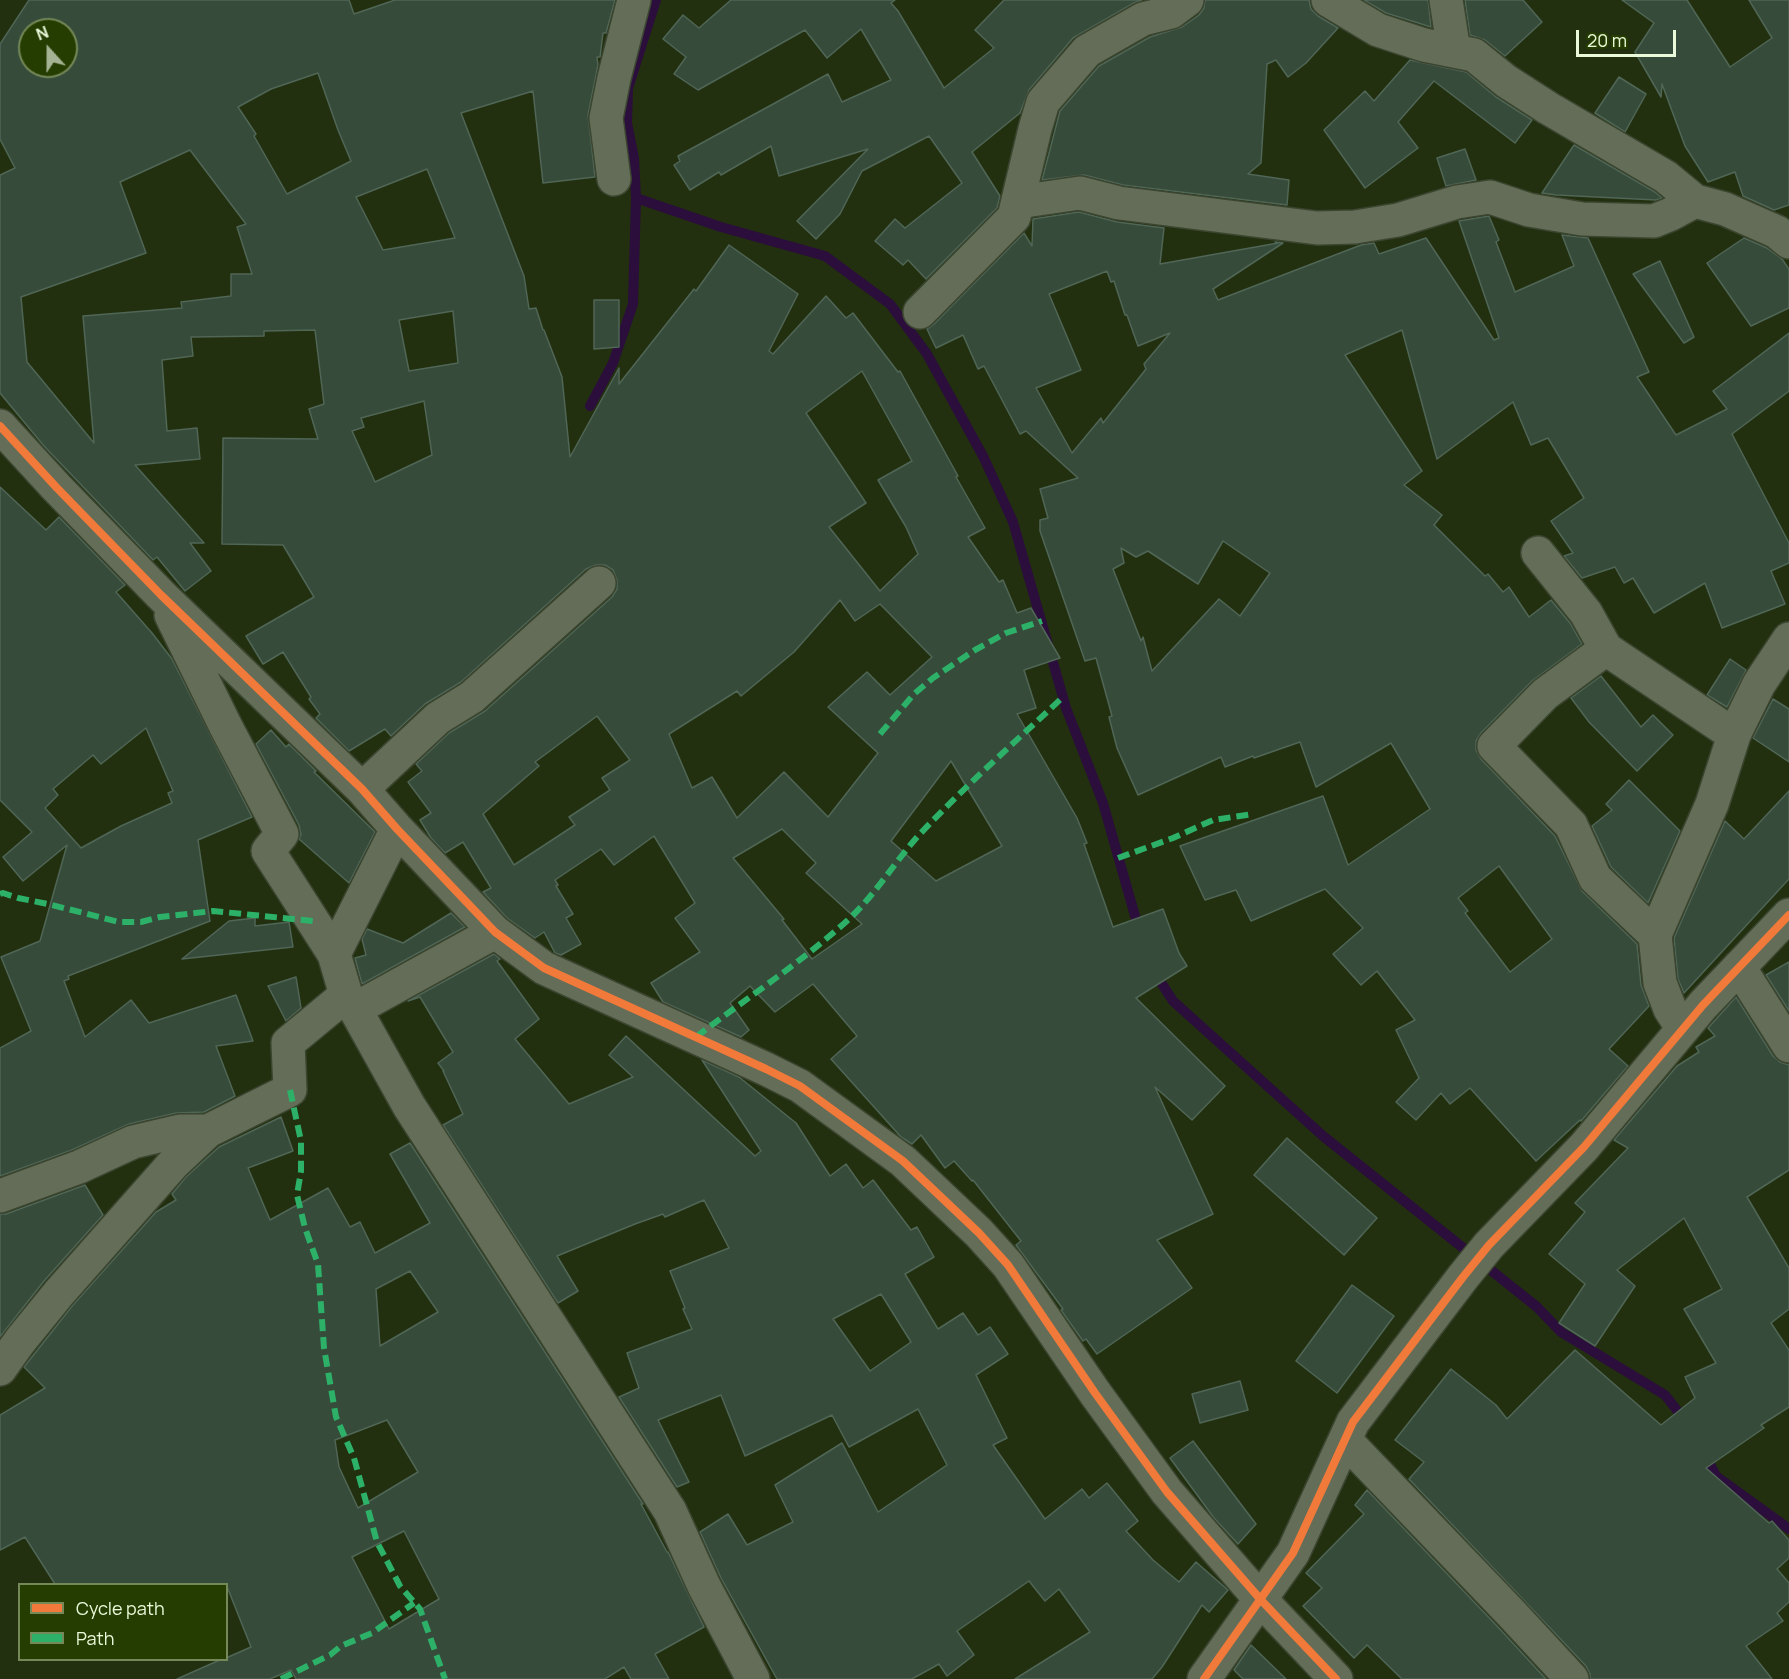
<!DOCTYPE html>
<style>
body{margin:0}
#map{position:relative;width:1789px;height:1679px;overflow:hidden;background:#22300f;font-family:Manrope,sans-serif}
canvas{display:block}
.legend{position:absolute;left:18px;top:1583px;width:210px;height:78px;box-sizing:border-box;background:#263d01;border:2px solid #748858;margin:0;padding:8px 10px;list-style:none;font-size:18px;color:#e9f9da}
.legend li{display:flex;align-items:center;gap:12px;height:30px}
.legend b{width:30px;border:2px solid #748858}
.north{position:absolute;left:18px;top:18px;width:60px;height:60px;box-sizing:border-box;background:#263d01;border:2px solid #748858;border-radius:50%;rotate:339deg;font-size:16px;font-weight:700;line-height:24px;text-align:center;color:#e9f9da}
.north::after{content:'';display:block;margin:auto;width:21px;height:27px;background:#a3b393;clip-path:polygon(50% 0,100% 100%,50% 72%,0 100%)}
.scale{position:absolute;left:1576px;top:30px;width:100px;height:27px;box-sizing:border-box;border:3px solid #e9f9da;border-top:0;padding-left:8px;font-size:18px;line-height:21px;white-space:nowrap;color:#e9f9da;-webkit-text-stroke:4px #263d01;paint-order:stroke}
</style>
<div id="map">
<canvas width="1789" height="1679"></canvas>
<ul class="legend">
<li><b style="height:8px;background:#f17a3a"></b>Cycle path</li>
<li><b style="height:8px;background:#2db169"></b>Path</li>
</ul>
<div class="north">N</div>
<div class="scale">20 m</div>
</div>
<script>
const c = document.querySelector('canvas').getContext('2d');
c.lineJoin = 'round';
function strokePath(path, color, width, dash) {
  c.strokeStyle = color;
  c.lineWidth = width;
  c.lineCap = dash ? 'butt' : 'round';
  c.setLineDash(dash || []);
  c.stroke(path);
}
function fillPath(path, color) {
  c.fillStyle = color;
  c.fill(path, 'evenodd');
}
const stream = new Path2D(`
 M656,0L628,88L627,123L634,158L636,198L721,227L825,256L890,304L927,354L984,458L1013,522L1066,708L1103,803L1139,930
 M590,406L613,363L633,304L636,198
 M1153,970L1173,1001L1323,1136L1537,1307L1561,1332L1665,1395L1687,1423
 M1704,1452L1716,1476L1789,1529`);
const building = new Path2D(`
 M29,0H349L354,14L395,0H615L606,33H603L600,57H597L598,65L588,115L595,177L543,183L533,91L461,113L524,276L529,309L536,308L543,330H544L562,377L570,457L619,368V384L694,289L696,291L729,245L798,294L769,351L773,354L826,296L846,318L853,313L898,372L900,371L958,476L956,477L985,528L968,537L999,582L1003,580L1017,613L1031,608L1060,658L1024,670L1036,708L1017,714L1077,818L1087,843L1084,844L1113,927L1163,909L1179,953L1187,966L1136,998L1225,1086L1192,1120L1155,1087L1213,1214L1157,1240L1192,1288L1097,1354L1086,1339L1083,1341L1061,1310L1063,1309L1016,1245L1021,1241L973,1180L972,1181L954,1161L945,1168L921,1135L912,1144L901,1137L831,1059L857,1036L813,984L775,1012L750,986L730,1003L749,1030L741,1037L663,1002L651,983L700,952L675,918L695,903L654,836L614,865L601,849L555,880L558,885L556,886L573,914L566,918L581,944L561,955L555,953L544,932L535,938L507,918L483,892L491,888L463,842L445,853L431,838L420,820L431,813L408,782L422,771L416,764L449,733L485,711L612,597L617,589V580L613,570L605,565H596L586,569L461,682L425,704L391,736L385,729L349,751L316,718L320,714L309,699L311,697L283,652L263,664L246,636L314,597L283,545L222,544L223,438L318,439L309,409L324,404L315,330L264,331V336L191,337L193,356L162,360L167,431L197,428L200,459L135,465L204,543H190L211,571L185,591L157,557L153,560L44,446L0,393V175L15,168L0,139V44ZM30,30H66V66H30ZM318,73L338,130L351,161L287,194L254,136L256,134L238,107L271,89ZM190,150L246,224L237,227L252,274H231V296L181,302L182,308L83,316L94,443L27,362L21,297L146,253L120,182ZM427,169L455,238L383,250L356,197ZM453,311L458,363L409,371L399,320ZM862,371L912,461L878,480L906,527L918,554L880,591L829,527L866,503L806,413ZM424,401L432,455L375,482L352,431L364,427L361,418ZM840,600L855,621L880,604L932,657L890,695L867,672L828,707L878,753L828,817L784,772L737,818L712,777L692,788L669,734L737,691L741,696L794,652ZM597,716L630,760L602,778L610,790L569,817L575,825L514,865L483,814L539,766L535,762ZM951,761L1002,846L936,881L891,841ZM782,829L816,863L806,873L862,924L812,959L782,920L784,919L733,858Z
 M731,0H895L891,3L898,11L944,88L994,48L975,30L1004,0H1142L1134,3L1073,38L1029,90L1020,113L972,152L1000,196L997,208L926,279L908,260L903,265L875,241L895,219L905,228L962,183L929,136L862,171L840,214L816,239L797,221L868,149L779,176L771,146L721,175L719,172L690,190L674,165L680,161L678,156L828,74L842,102L891,80L861,29L827,58L805,30L698,90L674,74L686,57L663,39L683,15L699,28Z
 M1205,0H1309L1311,9L1318,16L1338,28L1306,63L1288,77L1276,60L1267,64L1261,163L1248,174L1289,180L1287,205L1123,185L1084,175L1042,180L1060,111L1099,66L1150,37L1182,27L1199,15L1204,8Z
 M1364,0H1428L1431,27L1386,13Z
 M1465,0H1523L1542,22L1505,56L1485,40L1470,35Z
 M1622,0H1687L1730,67L1772,38L1749,0H1789V205L1774,210L1743,196L1735,172L1708,182L1685,146L1662,84L1661,97L1635,52L1654,23Z
 M1410,60L1466,72L1496,97L1532,120L1515,143L1434,81L1398,122L1418,148L1365,188L1324,130L1365,91L1374,101Z
 M1619,77L1646,94L1625,132L1595,113Z
 M1574,145L1655,192L1662,198L1656,200L1556,195L1542,193Z
 M1465,149L1476,180L1446,186L1437,158Z
 M1079,212L1117,222L1164,228L1160,264L1278,243L1275,242L1283,243L1213,289L1218,300L1361,245L1374,243L1379,254L1426,238L1494,340L1499,338L1459,221L1489,216L1499,240L1496,242L1515,292L1574,266L1562,235L1588,238L1649,372L1637,377L1676,435L1727,409L1713,391L1789,333V391L1732,434L1789,543V563L1771,571L1785,604L1722,628L1705,583L1654,613L1633,578L1624,583L1615,567L1582,578L1564,556L1573,553L1551,521L1584,498L1548,438L1531,445L1513,402L1437,459L1402,330L1345,355L1422,471L1404,485L1442,515L1434,525L1485,576L1488,574L1503,592L1509,587L1529,617L1551,600L1570,623L1582,644L1532,681L1481,733L1476,741V750L1481,759L1555,836L1582,891L1637,944L1641,985L1649,1006L1609,1049L1628,1066L1581,1121L1580,1120L1536,1161L1470,1088L1450,1104L1441,1093L1416,1120L1396,1102L1419,1078L1396,1030L1415,1020L1377,971L1361,985L1333,954L1363,928L1325,889L1251,921L1236,890L1205,900L1180,846L1323,796L1348,865L1430,809L1391,743L1316,787L1300,742L1254,758L1253,756L1225,767L1221,757L1138,795L1117,748L1109,717L1112,716L1096,658L1085,661L1040,531V520L1048,518L1040,489L1078,478L1026,431L1020,434L984,366L978,369L963,335L936,348L927,329L933,325L1024,233L1032,246L1033,219ZM1107,271L1111,282L1114,281L1125,315H1127L1138,346L1170,333L1144,364L1146,369L1103,423L1101,418L1072,453L1036,388L1081,370L1049,294ZM1223,541L1270,573L1240,616L1219,599L1152,671L1143,637L1141,641L1113,569L1124,563L1121,548L1136,557L1148,551L1198,584ZM1499,866L1552,939L1510,972L1465,913L1468,911L1458,898Z
 M1744,238L1767,248L1782,259L1789,269V308L1751,326L1707,263Z
 M1660,261L1694,337L1684,343L1633,274Z
 M594,300H619V347L594,349Z
 M0,487L46,530L59,517L125,585L116,592L152,633L172,659L252,817L198,840L210,921L68,976L69,979L64,981L85,1037L131,1000L149,1023L236,995L253,1041L216,1046L235,1096L204,1112L176,1113L129,1124L72,1150L0,1176V1048L31,1031L1,957L40,941L67,845L23,881L3,857L32,832L0,800ZM146,728L173,791L168,793L172,803L121,826L81,848L45,808L58,795L53,789L93,755L101,764Z
 M1730,659L1746,670L1727,707L1707,695Z
 M1601,676L1641,727L1653,715L1673,735L1637,771L1589,722L1571,698Z
 M1773,699L1789,709V762L1753,738Z
 M271,730L286,747L289,744L316,771L314,772L375,832L349,883L299,839L301,835L299,825L256,744Z
 M1629,780L1680,831L1648,903L1611,867L1592,826L1612,810L1606,804Z
 M1789,791V879L1684,993L1678,979L1674,938L1725,821L1744,839Z
 M451,913L465,927L362,984L355,958L366,955L362,939L367,929L403,943Z
 M255,918V926L289,922L293,947L182,959L229,921Z
 M494,954L500,959L497,961L539,1019L515,1039L569,1104L633,1077L609,1055L626,1036L755,1156L761,1151L702,1060L739,1077L796,1123L830,1176L846,1164L863,1188L873,1180L911,1230L917,1227L934,1257L905,1274L938,1329L963,1313L978,1335L990,1327L1008,1354L976,1375L1007,1438L993,1445L1045,1519L1082,1489L1089,1498L1107,1483L1138,1521L1126,1531L1153,1560L1179,1582L1196,1562L1228,1590L1209,1612L1202,1605L1162,1667L1152,1679H1015L1090,1632L1059,1589L1045,1601L1029,1581L957,1631L974,1655L947,1676L939,1664L912,1679H777L721,1578L700,1532L728,1514L747,1545L793,1522L775,1485L842,1443L878,1512L947,1465L918,1409L849,1447L832,1415L745,1456L721,1395L658,1420L689,1482L677,1487L619,1397L639,1388L627,1353L692,1329L683,1309L685,1308L670,1271L729,1248L704,1200L665,1217L663,1214L635,1224L557,1256L578,1291L558,1303L443,1125L463,1114L443,1071H444L438,1063L453,1052L420,997L408,1001ZM881,1294L911,1342L870,1371L833,1319Z
 M1789,962V1011L1766,975Z
 M296,977L301,1008L286,1021L268,986Z
 M1736,997L1773,1056L1780,1062L1789,1065V1170L1747,1197L1789,1268V1309L1771,1323L1789,1350V1407L1761,1425L1764,1428L1706,1468L1769,1523L1772,1521L1789,1540V1558L1777,1569L1789,1583V1602L1777,1613L1783,1621L1746,1646L1772,1679H1590V1674L1586,1666L1409,1479L1424,1462L1395,1440L1451,1369L1496,1405L1507,1419L1575,1350L1661,1425L1695,1398L1685,1377L1716,1363L1684,1309L1722,1289L1684,1218L1617,1270L1635,1286L1595,1346L1559,1323L1585,1284L1549,1254L1585,1212L1575,1203L1628,1148L1614,1140L1677,1066L1699,1052L1696,1047L1715,1036L1708,1028Z
 M281,1117L293,1151L248,1168L270,1220L328,1188L350,1227L360,1222L375,1253L430,1223L390,1154L410,1143L643,1504H641L667,1552H668L704,1627L655,1654L669,1679H631L624,1667L605,1679H296L291,1670L270,1679H177L222,1659H226V1658L251,1647L226,1584H55L25,1537L0,1550V1415L45,1388L24,1367L73,1305L156,1212L176,1200L172,1194L186,1177L219,1147ZM410,1271L438,1312L380,1346L376,1289ZM387,1420L418,1472L358,1508L339,1467L335,1440ZM404,1531L439,1599L389,1629L352,1557Z
 M1287,1138L1377,1218L1344,1255L1254,1175Z
 M85,1185L103,1215L44,1281L0,1337V1214H6Z
 M1352,1285L1394,1316L1337,1393L1296,1361Z
 M1240,1381L1248,1410L1200,1423L1192,1394Z
 M1193,1441L1256,1524L1238,1544L1214,1518L1170,1458Z
 M1367,1490L1497,1626L1546,1679H1402L1367,1645L1354,1658L1303,1606L1322,1588L1306,1573L1364,1514L1355,1505Z
 M1251,1645L1286,1679H1243L1234,1670Z`);
const minor = new Path2D(`
 M1328,0L1378,30L1424,45L1474,55L1506,81L1548,108L1666,177L1695,201L1725,209L1777,232L1789,242
 M1446,0L1454,51
 M614,179L606,118L614,78L634,0
 M1018,202L1080,193L1119,203L1317,228L1355,227L1398,220L1457,202L1490,197L1529,210L1582,219L1654,221L1671,214L1695,201
 M920,312L1014,217L1035,129L1043,102L1087,51L1143,19L1171,12L1187,0
 M0,426L57,488L161,595L362,789L397,829L495,932L544,968L766,1069L800,1086L903,1161L979,1233L1008,1265L1095,1393L1167,1492L1261,1600L1336,1679
 M1538,553L1586,613L1606,649L1734,735
 M171,615L225,725L282,834L268,851L334,954L346,995
 M1606,649L1545,694L1494,746L1571,825L1595,878L1655,935
 M362,789L438,718L472,697L599,583
 M495,932L355,1009L409,1106L670,1511L704,1586L753,1679
 M334,954L397,829
 M1739,967L1789,1046
 M1683,1029L1670,1009L1660,983L1655,935L1712,804L1734,735L1759,684L1789,639
 M0,1196L79,1167L133,1142L180,1131H208
 M0,1369L20,1341L59,1293L173,1164L208,1131L290,1090L288,1043L346,995L355,1009
 M1345,1440L1511,1613L1572,1679
 M1204,1679L1293,1553L1353,1422L1463,1277L1489,1245L1584,1147L1703,1005L1789,915`);
const quiet = new Path2D(`
 M880,734L914,694L933,678L975,650L1006,633L1042,621
 M1118,858L1173,838L1213,820L1253,814
 M0,894L3,893L18,898L48,904L119,922H141L160,917L213,911L313,921
 M696,1037C747,998 800,963 848,920C875,895 894,863 918,836C964,787 1014,743 1063,697
 M290,1090L301,1141V1171L297,1195L305,1228L318,1264L324,1348L336,1417L354,1458L377,1542L400,1586L420,1609L445,1679
 M281,1679L330,1655L341,1646L372,1633L414,1603`);
const cycleway = new Path2D(`
 M0,426L57,488L161,595L362,789L397,829L495,932L544,968L766,1069L800,1086L903,1161L979,1233L1008,1265L1095,1393L1167,1492L1261,1600L1336,1679
 M1204,1679L1293,1553L1353,1422L1463,1277L1489,1245L1584,1147L1703,1005L1789,915`);
strokePath(stream, '#2b0e3c', 10);
fillPath(building, '#374b3a');
strokePath(building, '#506656', 1.5);
strokePath(minor, '#3b452f', 36);
strokePath(minor, '#636d57', 33);
strokePath(quiet, '#2db169', 6, [12, 6]);
strokePath(cycleway, '#f17a3a', 8);
</script>
